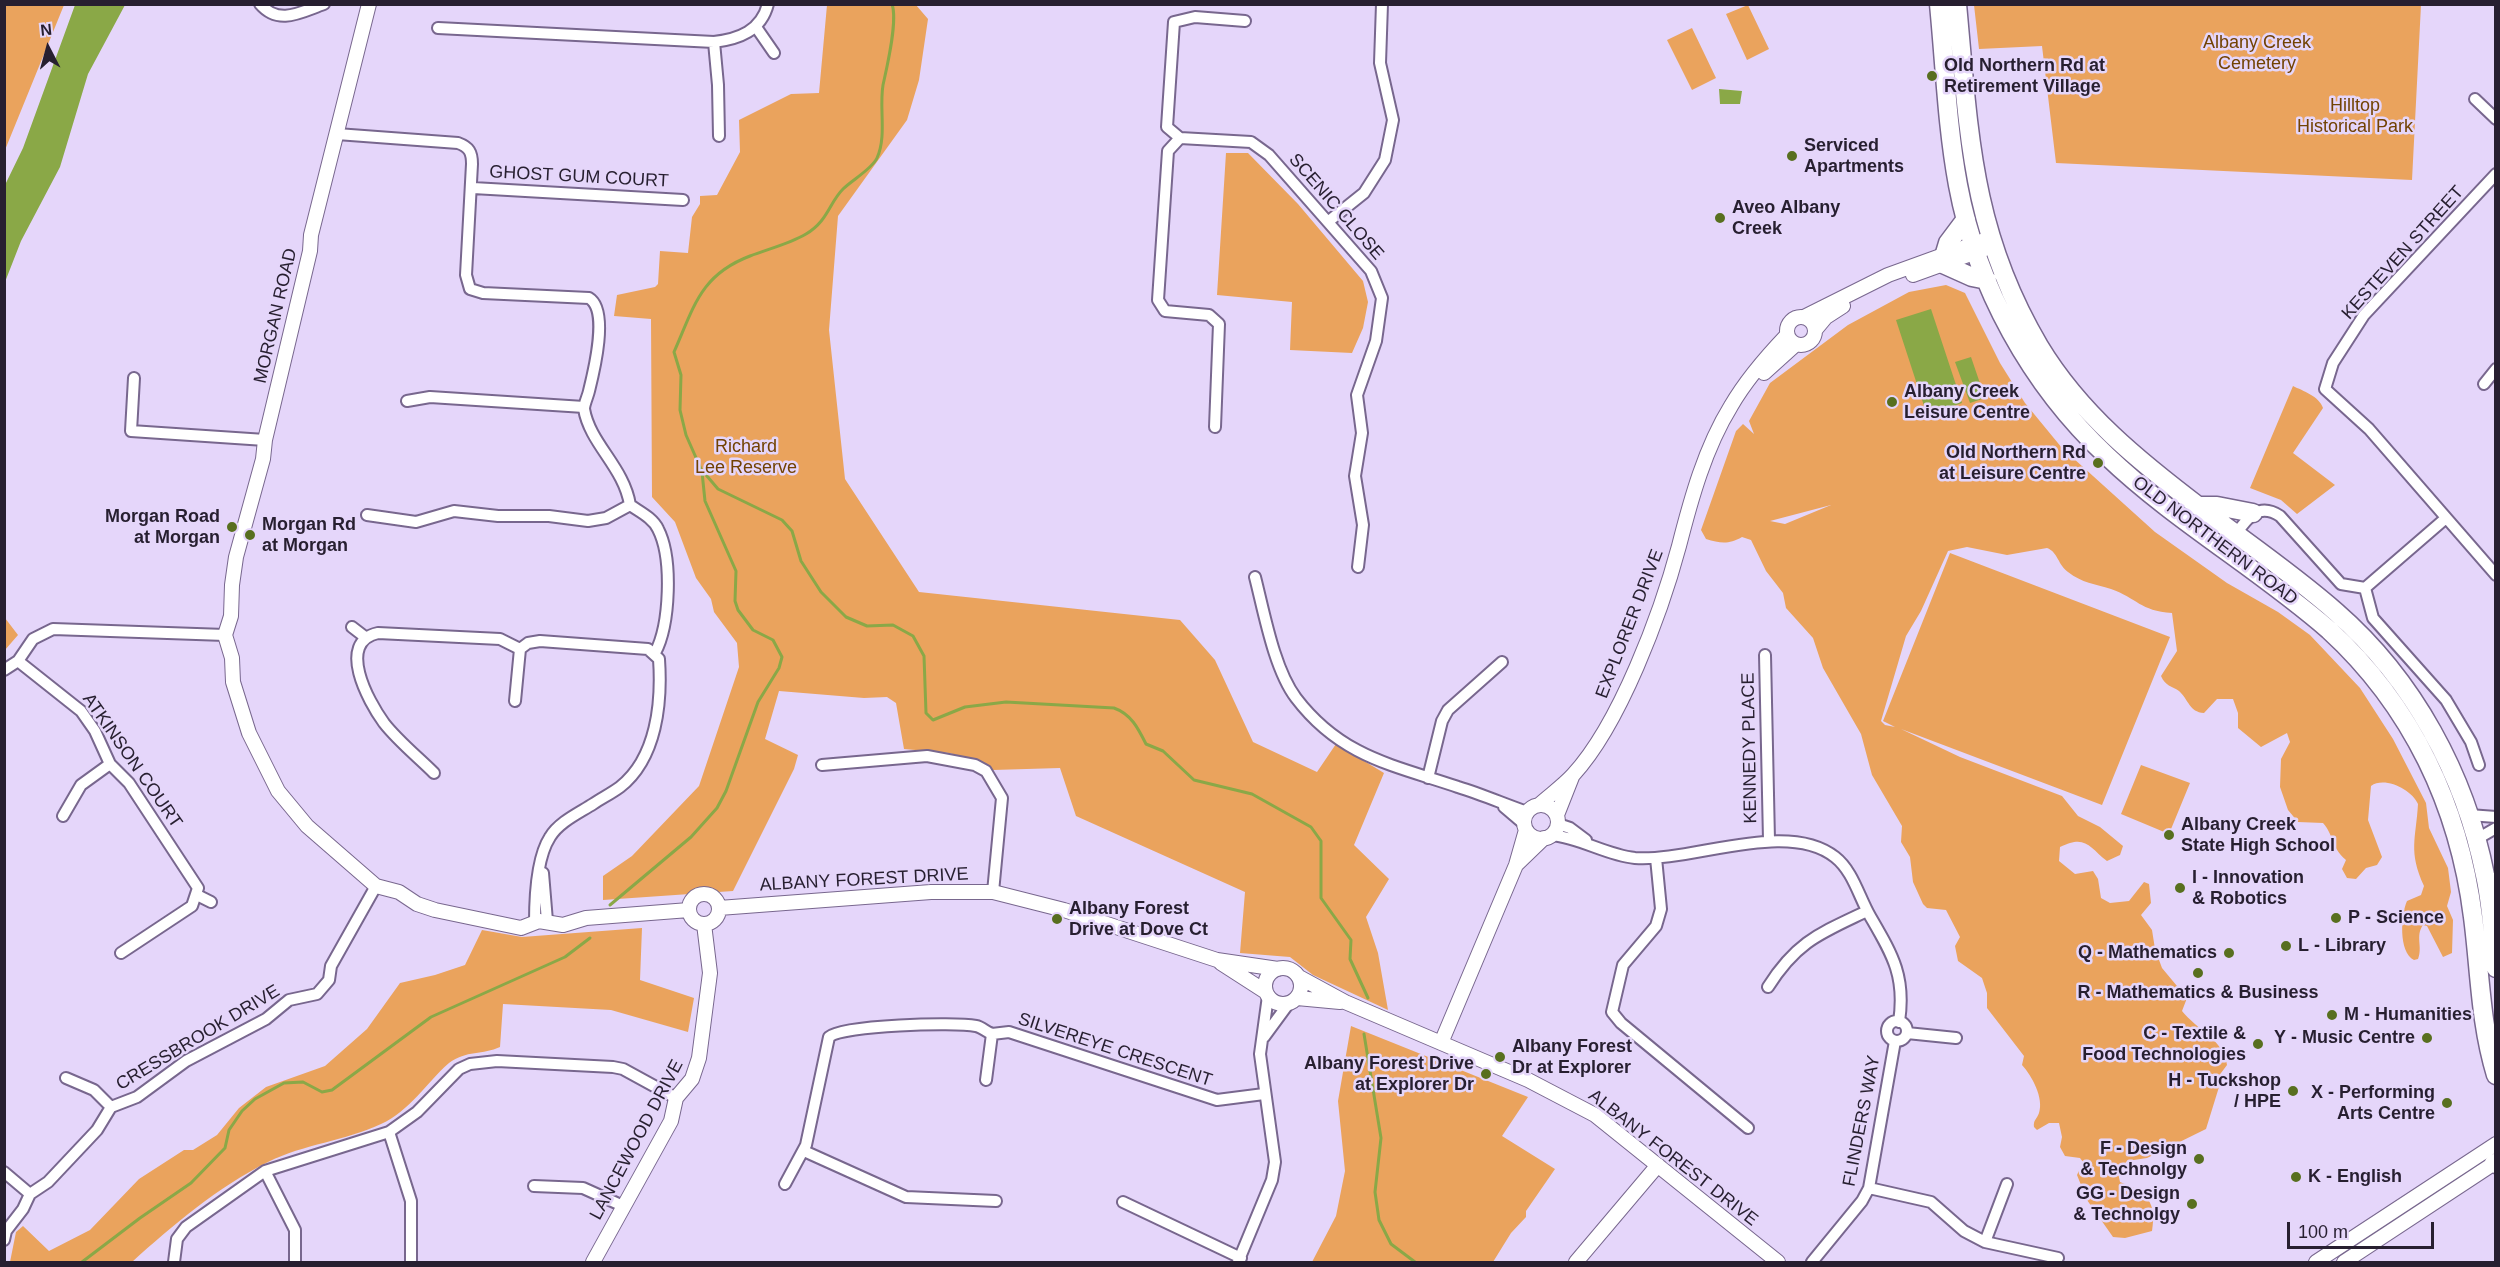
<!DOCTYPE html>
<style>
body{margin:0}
#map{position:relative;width:2500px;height:1267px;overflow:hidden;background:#e5d6fa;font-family:Arial,sans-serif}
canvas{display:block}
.frame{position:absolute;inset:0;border:6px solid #271f30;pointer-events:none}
.north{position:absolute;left:18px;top:18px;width:60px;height:60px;-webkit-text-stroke:4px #e5d6fa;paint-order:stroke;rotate:354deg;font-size:16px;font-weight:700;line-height:24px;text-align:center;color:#271f30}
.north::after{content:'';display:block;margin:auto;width:21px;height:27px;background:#271f30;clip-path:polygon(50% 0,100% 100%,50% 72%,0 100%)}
.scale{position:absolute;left:2287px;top:1222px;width:147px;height:27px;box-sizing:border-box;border:3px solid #271f30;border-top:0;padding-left:8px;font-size:18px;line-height:21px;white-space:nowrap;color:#271f30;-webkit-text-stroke:4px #e5d6fa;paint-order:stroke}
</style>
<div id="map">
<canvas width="2500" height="1267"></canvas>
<div class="frame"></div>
<div class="north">N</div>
<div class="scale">100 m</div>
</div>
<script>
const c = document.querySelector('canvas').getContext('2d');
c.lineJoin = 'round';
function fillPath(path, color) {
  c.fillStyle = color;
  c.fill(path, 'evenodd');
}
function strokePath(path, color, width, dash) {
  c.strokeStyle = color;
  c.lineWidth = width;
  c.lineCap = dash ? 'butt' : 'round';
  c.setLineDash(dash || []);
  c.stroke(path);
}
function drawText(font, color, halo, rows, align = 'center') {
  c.font = font + ' Arial,sans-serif';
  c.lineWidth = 5;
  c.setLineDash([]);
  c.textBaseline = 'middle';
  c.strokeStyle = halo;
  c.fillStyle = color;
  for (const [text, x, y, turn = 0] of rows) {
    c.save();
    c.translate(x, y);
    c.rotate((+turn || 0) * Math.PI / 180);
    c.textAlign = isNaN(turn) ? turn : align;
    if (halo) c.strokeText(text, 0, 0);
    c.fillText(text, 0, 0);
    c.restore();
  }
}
const green = new Path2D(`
 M5,4L64,5L5,150L4,5Z
 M827,5H916L928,19L919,80L907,120L838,216L829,330L845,479L919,592L1180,620L1215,660L1253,742L1317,772L1336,744L1384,773L1354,845L1389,879L1366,917L1378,953L1388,1010L1313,975L1290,957L1240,953L1245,892L1076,816L1060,768L993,770L979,761L949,753L904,749L896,703L887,697L864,698L779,691L765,739L798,755L794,769L733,891L603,900V876L632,856L699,786L739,667L737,643L714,612L711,599L696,578L675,522L652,497L651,319L614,316L617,295L655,287L658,284L660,251L688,253L692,217L700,204V196L717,195L740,152L739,120L791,94L819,93Z
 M1748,5L1769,49L1747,60L1726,14Z
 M1974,5H2421L2412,180L2056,163L2042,46L1979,49Z
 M1692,28L1716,78L1692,90L1667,40Z
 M1226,153H1248L1298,204L1363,281L1368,302L1363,328L1352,353L1290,350L1292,302L1217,295Z
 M1946,285L1965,293L2000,363L2025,403L2062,448L2155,532L2227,583L2278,612L2310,635L2360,688L2393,739L2426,803L2429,828L2448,868L2451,892L2447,906L2453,920L2452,953L2443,957L2427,926L2423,925C2415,936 2423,947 2418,959L2414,960C2398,952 2401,914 2407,901L2421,895L2424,886C2408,851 2416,839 2418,804C2412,790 2385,776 2371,786L2368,820L2382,857L2377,865L2366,868L2356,879L2347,878L2342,869L2346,860C2330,846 2334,835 2323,823L2298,822L2288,810L2280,787L2281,759L2290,742L2287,733L2261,747L2238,728V713L2233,699H2217L2204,713C2189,712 2189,700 2179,691C2172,686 2165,686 2161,676L2177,651L2172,613C2140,611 2137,598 2111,589C2095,584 2082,583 2068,572C2058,565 2058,552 2047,548L2007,555L1967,547L1948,551L1921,611L1906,636L1881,721L1885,725L1895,727L1883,721L1950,553L2170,637L2102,805L1901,729L1960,757L2062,796L2078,816L2100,827L2123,846L2120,855L2107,861C2089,847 2086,834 2060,847L2059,861L2075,874L2093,871L2098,879L2101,898L2110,903L2129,901L2144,882L2149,884L2151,903L2141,915L2152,930L2155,949L2162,968L2187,998L2182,1011C2196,1029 2225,1041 2227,1065L2218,1077L2219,1087L2206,1129L2147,1158L2127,1161L2118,1173L2120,1182C2147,1192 2157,1202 2152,1231L2125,1238L2113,1237L2087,1200L2077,1175L2083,1162L2080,1158L2065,1156L2060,1147L2062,1137L2059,1123H2049L2037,1130L2034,1127C2033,1120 2037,1119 2039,1113C2044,1098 2032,1076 2022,1065L2024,1056L1987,1008V993L1982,978L1958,961L1955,946L1960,937L1946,910L1927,908L1923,904L1913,882L1910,857L1901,842L1902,826L1872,775L1861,734L1823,668L1813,638L1786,608L1783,593L1766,571L1751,540L1742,537C1728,545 1720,543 1706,539L1701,530L1736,431L1743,424L1754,434L1749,421L1770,383L1848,325L1909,292ZM1831,505L1785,524L1770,521Z
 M2293,386C2303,391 2319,396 2323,408L2293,453L2335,485L2297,514L2281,500L2250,488Z
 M5,618L18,635L5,650Z
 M2141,765L2190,783L2169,834L2121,814Z
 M642,928L640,980L694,998L688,1032L611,1010L503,1004L500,1047C483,1055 466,1050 449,1063C426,1083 410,1111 381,1124C345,1141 304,1144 268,1162C218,1187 173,1225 132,1262H10L16,1232L23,1226L49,1251L90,1230L139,1179L184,1150H193L217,1135L239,1108L266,1087L325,1066L367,1029L400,983L435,975L465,965L482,930L522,937Z
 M1351,1026L1528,1097L1502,1136L1555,1169L1526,1211V1217L1511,1233L1493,1262H1312L1336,1216L1345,1171L1338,1101Z`);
const water = new Path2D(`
 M75,5H125L88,74L60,167L21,241L5,282V185L23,148Z
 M1719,89L1742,91L1740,104H1720Z
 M1931,309L1962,403L1927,415L1896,320Z
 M1971,357L1985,398L1970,403L1955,362Z`);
const stream = new Path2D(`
 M892,4C898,21 887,67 883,85C879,108 887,136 877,158C872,169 852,180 843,189C829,203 828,221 806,234C789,244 768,249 750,256C700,275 694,307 674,352L681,375L680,410L686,435L701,469L718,489L782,520L792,531L801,561L821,592L846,617L867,626L893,625L913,636L924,656L926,713L933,720L965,707L1006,702L1114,708C1131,714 1138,728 1146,744L1163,751L1194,780L1252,794L1311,827L1321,841V898L1351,940L1350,959L1368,998
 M610,905L691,837L717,808L726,791L758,702L779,668L782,657L773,640L753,630L738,610L735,601L736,571L705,501L702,472
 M1364,1034L1381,1138L1375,1192L1379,1220L1391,1244L1415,1262
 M82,1262L140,1218L191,1183L225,1148L229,1130L242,1111L255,1099L284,1083L303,1082L322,1092L332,1090L431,1017L565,957L590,938`);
const minor = new Path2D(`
 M260,4C279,26 301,12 324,4
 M756,27L774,53
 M438,28L714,42C739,39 761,31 768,4
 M714,42L718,85L719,136
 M2475,99L2496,119
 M337,134L458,143C469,147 472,152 472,164L466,275L470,289L483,293L589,298C609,310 594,371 589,391C588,396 584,404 584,409C590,444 624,467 630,505C640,512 653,518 658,529C673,558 670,625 655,653
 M1180,138L1167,127L1174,22L1195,17L1245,21
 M2496,174L2364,315L2333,363L2325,389L2369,429L2496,575
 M473,188L683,200
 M1329,221L1364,193L1385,160L1393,120L1380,63L1382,4
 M134,378L131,431L265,440
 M2484,384L2496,369
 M407,401L430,397L584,407
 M1215,427L1219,324L1209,315L1165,311L1158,300L1168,151L1180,138L1251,142L1269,155L1371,271L1382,298L1376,341L1357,395L1362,433L1355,476L1363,525L1358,567
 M367,515L416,522L454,511L498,516H549L588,521L606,518L630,505
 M2233,538C2246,520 2257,501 2280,516L2341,584L2365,588L2446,518
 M1255,577C1264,612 1274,669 1296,698C1341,757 1393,765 1458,787C1481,794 1504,804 1527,812
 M2365,588L2373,618L2446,700L2471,742L2479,765
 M352,627L365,637
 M1765,655L1769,840
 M18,661L81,711L95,731L110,764L129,783L198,888L192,906L121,953
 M4,670L18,661L33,639L53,629L225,635
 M515,701L520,649
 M822,765L927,756L975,765L986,771L1002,798L993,892
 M434,773C418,757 398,741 384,723C368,701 336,642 378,633L500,639L520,649L528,643L540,641L648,649L659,659C662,702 657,758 620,787C612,793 602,798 593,804C579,813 559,822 550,837C537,857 535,898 535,922
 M1428,778L1442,721L1448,710L1502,662
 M1504,807L1524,824
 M2469,815L2496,817
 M63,816L81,785L110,764
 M1558,824L1570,828L1586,840
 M1552,835C1581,838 1606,855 1635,858C1693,862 1787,819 1835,857C1853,871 1859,897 1870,916C1892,954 1906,976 1899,1022
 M2477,839L2496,828
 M1656,858L1661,909L1656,926L1623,965L1612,1012L1621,1023L1748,1128
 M543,873L547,921
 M197,895L211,902
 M1768,987C1797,941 1821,933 1867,911
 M1887 1031a10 10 0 1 1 20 0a10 10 0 1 1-20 0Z
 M1907,1033L1956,1038
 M1264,1037L1289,1003
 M66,1078L94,1090L111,1107
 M986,1080L992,1034
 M389,1132L411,1201V1262
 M804,1151L906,1197L996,1201
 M265,1171L295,1230V1262
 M4,1172L30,1194
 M785,1184L806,1145L829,1037C843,1025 954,1022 976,1026C982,1027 986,1032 992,1034L1009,1032L1217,1100L1264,1094
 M534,1186L583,1188L623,1206
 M1869,1188L1931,1202L1964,1231L1985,1242L2058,1258
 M1123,1202L1241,1258
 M4,1240L6,1231L23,1209L30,1194L48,1182L97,1130L111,1107L137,1097L186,1061L266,1019L289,1000L317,994L329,980L331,966L376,886
 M1985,1242L2007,1184
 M174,1262L177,1239L186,1227L265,1171L389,1132L417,1112L459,1069L470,1064L497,1061L613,1067L623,1069L676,1098
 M1238,1262L1272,1180L1275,1162L1260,1054L1268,996
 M1812,1262L1862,1201L1869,1188L1895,1041`);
const tertiary = new Path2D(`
 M369,4L311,235L310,251L265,440L263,459L236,557L232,585L231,616L225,635L232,658L233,682L249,733L278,791L307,826L376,886L399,892L417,904L435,910L521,928L539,921L563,925L586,918L689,910
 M1913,275L1985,249
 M1787 331a14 14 0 1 1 28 0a14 14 0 1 1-28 0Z
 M1804,317L1888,275L1990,238
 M1816,329L1826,317L1843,306
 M1764,373L1795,345
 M1539,805C1550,795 1563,786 1573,775C1620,724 1661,613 1679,546C1691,499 1705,448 1731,406C1746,380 1766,357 1787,335
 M1524 822a17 17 0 1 1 34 0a17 17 0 1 1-34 0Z
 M1557,815L1572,777
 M1516,865L1544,838
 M689 909a15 15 0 1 1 30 0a15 15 0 1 1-30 0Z
 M719,908L931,892H993L1064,910L1217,960L1278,969
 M1221,963L1266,992
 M1265 986a18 18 0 1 1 36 0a18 18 0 1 1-36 0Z
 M1299,977L1345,1002L1528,1080L1595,1115L1778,1262
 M1297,998L1340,1002
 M1441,1043L1516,865L1526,830
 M593,1262L671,1121L676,1098L692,1079L699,1058L710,973L704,924
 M1576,1262L1658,1165
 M2316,1262L2496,1144
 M2344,1262L2496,1162`);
const trunk = new Path2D(`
 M1939,4C1945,65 1947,126 1958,185C1977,287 2031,385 2107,456C2175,521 2258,568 2329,630C2412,706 2459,806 2473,917C2480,970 2480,1023 2496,1075
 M1957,4C1969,133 1971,231 2039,346C2080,414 2140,462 2202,509C2247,543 2294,575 2336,612C2414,680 2465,775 2485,875C2492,906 2493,937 2496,968
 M1945,253L1948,243L1966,219
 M1943,264L1972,277L1987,280
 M2198,506H2217L2253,513
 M2494,1163L2496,1164`);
const markers = [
 [1932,76,6,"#586f1f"],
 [1792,156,6,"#586f1f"],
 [1720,218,6,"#586f1f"],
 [1892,402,6,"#586f1f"],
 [2098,463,6,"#586f1f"],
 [232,527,6,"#586f1f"],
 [250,535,6,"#586f1f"],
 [2169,835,6,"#586f1f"],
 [2180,888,6,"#586f1f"],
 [2336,918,6,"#586f1f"],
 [1057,919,6,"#586f1f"],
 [2286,946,6,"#586f1f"],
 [2229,953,6,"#586f1f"],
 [2198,973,6,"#586f1f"],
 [2332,1015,6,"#586f1f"],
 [2427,1038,6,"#586f1f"],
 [2258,1044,6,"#586f1f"],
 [1500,1057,6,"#586f1f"],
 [1486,1074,6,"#586f1f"],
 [2293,1091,6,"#586f1f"],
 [2447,1103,6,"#586f1f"],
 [2199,1159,6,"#586f1f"],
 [2296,1177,6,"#586f1f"],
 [2192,1204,6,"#586f1f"]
];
const parkNames = [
 ["Albany Creek",2257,43],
 ["Cemetery",2257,64],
 ["Hilltop",2355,106],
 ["Historical Park",2355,127],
 ["Richard",746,447],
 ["Lee Reserve",746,468]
];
const poiNames = [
 ["Old Northern Rd at",1944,66],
 ["Retirement Village",1944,87],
 ["Serviced",1804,146],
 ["Apartments",1804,167],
 ["Aveo Albany",1732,208],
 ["Creek",1732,229],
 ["Albany Creek",1904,392],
 ["Leisure Centre",1904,413],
 ["Old Northern Rd",2086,453,"right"],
 ["at Leisure Centre",2086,474,"right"],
 ["Morgan Road",220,517,"right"],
 ["at Morgan",220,538,"right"],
 ["Morgan Rd",262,525],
 ["at Morgan",262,546],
 ["Albany Creek",2181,825],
 ["State High School",2181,846],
 ["I - Innovation",2192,878],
 ["& Robotics",2192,899],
 ["Albany Forest",1069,909],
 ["Drive at Dove Ct",1069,930],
 ["P - Science",2348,918],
 ["L - Library",2298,946],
 ["Q - Mathematics",2217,953,"right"],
 ["R - Mathematics & Business",2198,993,"center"],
 ["M - Humanities",2344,1015],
 ["C - Textile &",2246,1034,"right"],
 ["Food Technologies",2246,1055,"right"],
 ["Y - Music Centre",2415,1038,"right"],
 ["Albany Forest",1512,1047],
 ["Dr at Explorer",1512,1068],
 ["Albany Forest Drive",1474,1064,"right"],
 ["at Explorer Dr",1474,1085,"right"],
 ["H - Tuckshop",2281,1081,"right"],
 ["/ HPE",2281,1102,"right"],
 ["X - Performing",2435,1093,"right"],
 ["Arts Centre",2435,1114,"right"],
 ["F - Design",2187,1149,"right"],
 ["& Technolgy",2187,1170,"right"],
 ["K - English",2308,1177],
 ["GG - Design",2180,1194,"right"],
 ["& Technolgy",2180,1215,"right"]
];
const streetNames = [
 ["GHOST GUM COURT",579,177,3],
 ["SCENIC CLOSE",1336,207,49],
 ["KESTEVEN STREET",2403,253,-48],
 ["MORGAN ROAD",276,316,-77],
 ["OLD NORTHERN ROAD",2215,541,37],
 ["EXPLORER DRIVE",1630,624,-69],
 ["KENNEDY PLACE",1750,748,-91],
 ["ATKINSON COURT",132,761,55],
 ["ALBANY FOREST DRIVE",864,880,-3],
 ["CRESSBROOK DRIVE",198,1038,-31],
 ["SILVEREYE CRESCENT",1115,1050,18],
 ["FLINDERS WAY",1862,1121,-79],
 ["LANCEWOOD DRIVE",637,1140,-62],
 ["ALBANY FOREST DRIVE",1673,1158,38]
];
fillPath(green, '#eaa35d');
fillPath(water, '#8aa847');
strokePath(stream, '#8aa847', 3);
strokePath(minor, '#78678e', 14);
strokePath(tertiary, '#78678e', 16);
strokePath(trunk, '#78678e', 21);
strokePath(minor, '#fff', 10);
strokePath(tertiary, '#fff', 14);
strokePath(trunk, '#fff', 18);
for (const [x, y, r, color] of markers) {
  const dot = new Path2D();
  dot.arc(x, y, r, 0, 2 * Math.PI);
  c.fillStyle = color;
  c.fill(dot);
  strokePath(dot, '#e5d6fa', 2);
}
drawText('18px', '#724203', '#e5d6fa', parkNames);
drawText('bold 18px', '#271f30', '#e5d6fa', poiNames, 'left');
drawText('18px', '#271f30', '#e5d6fa', streetNames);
</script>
